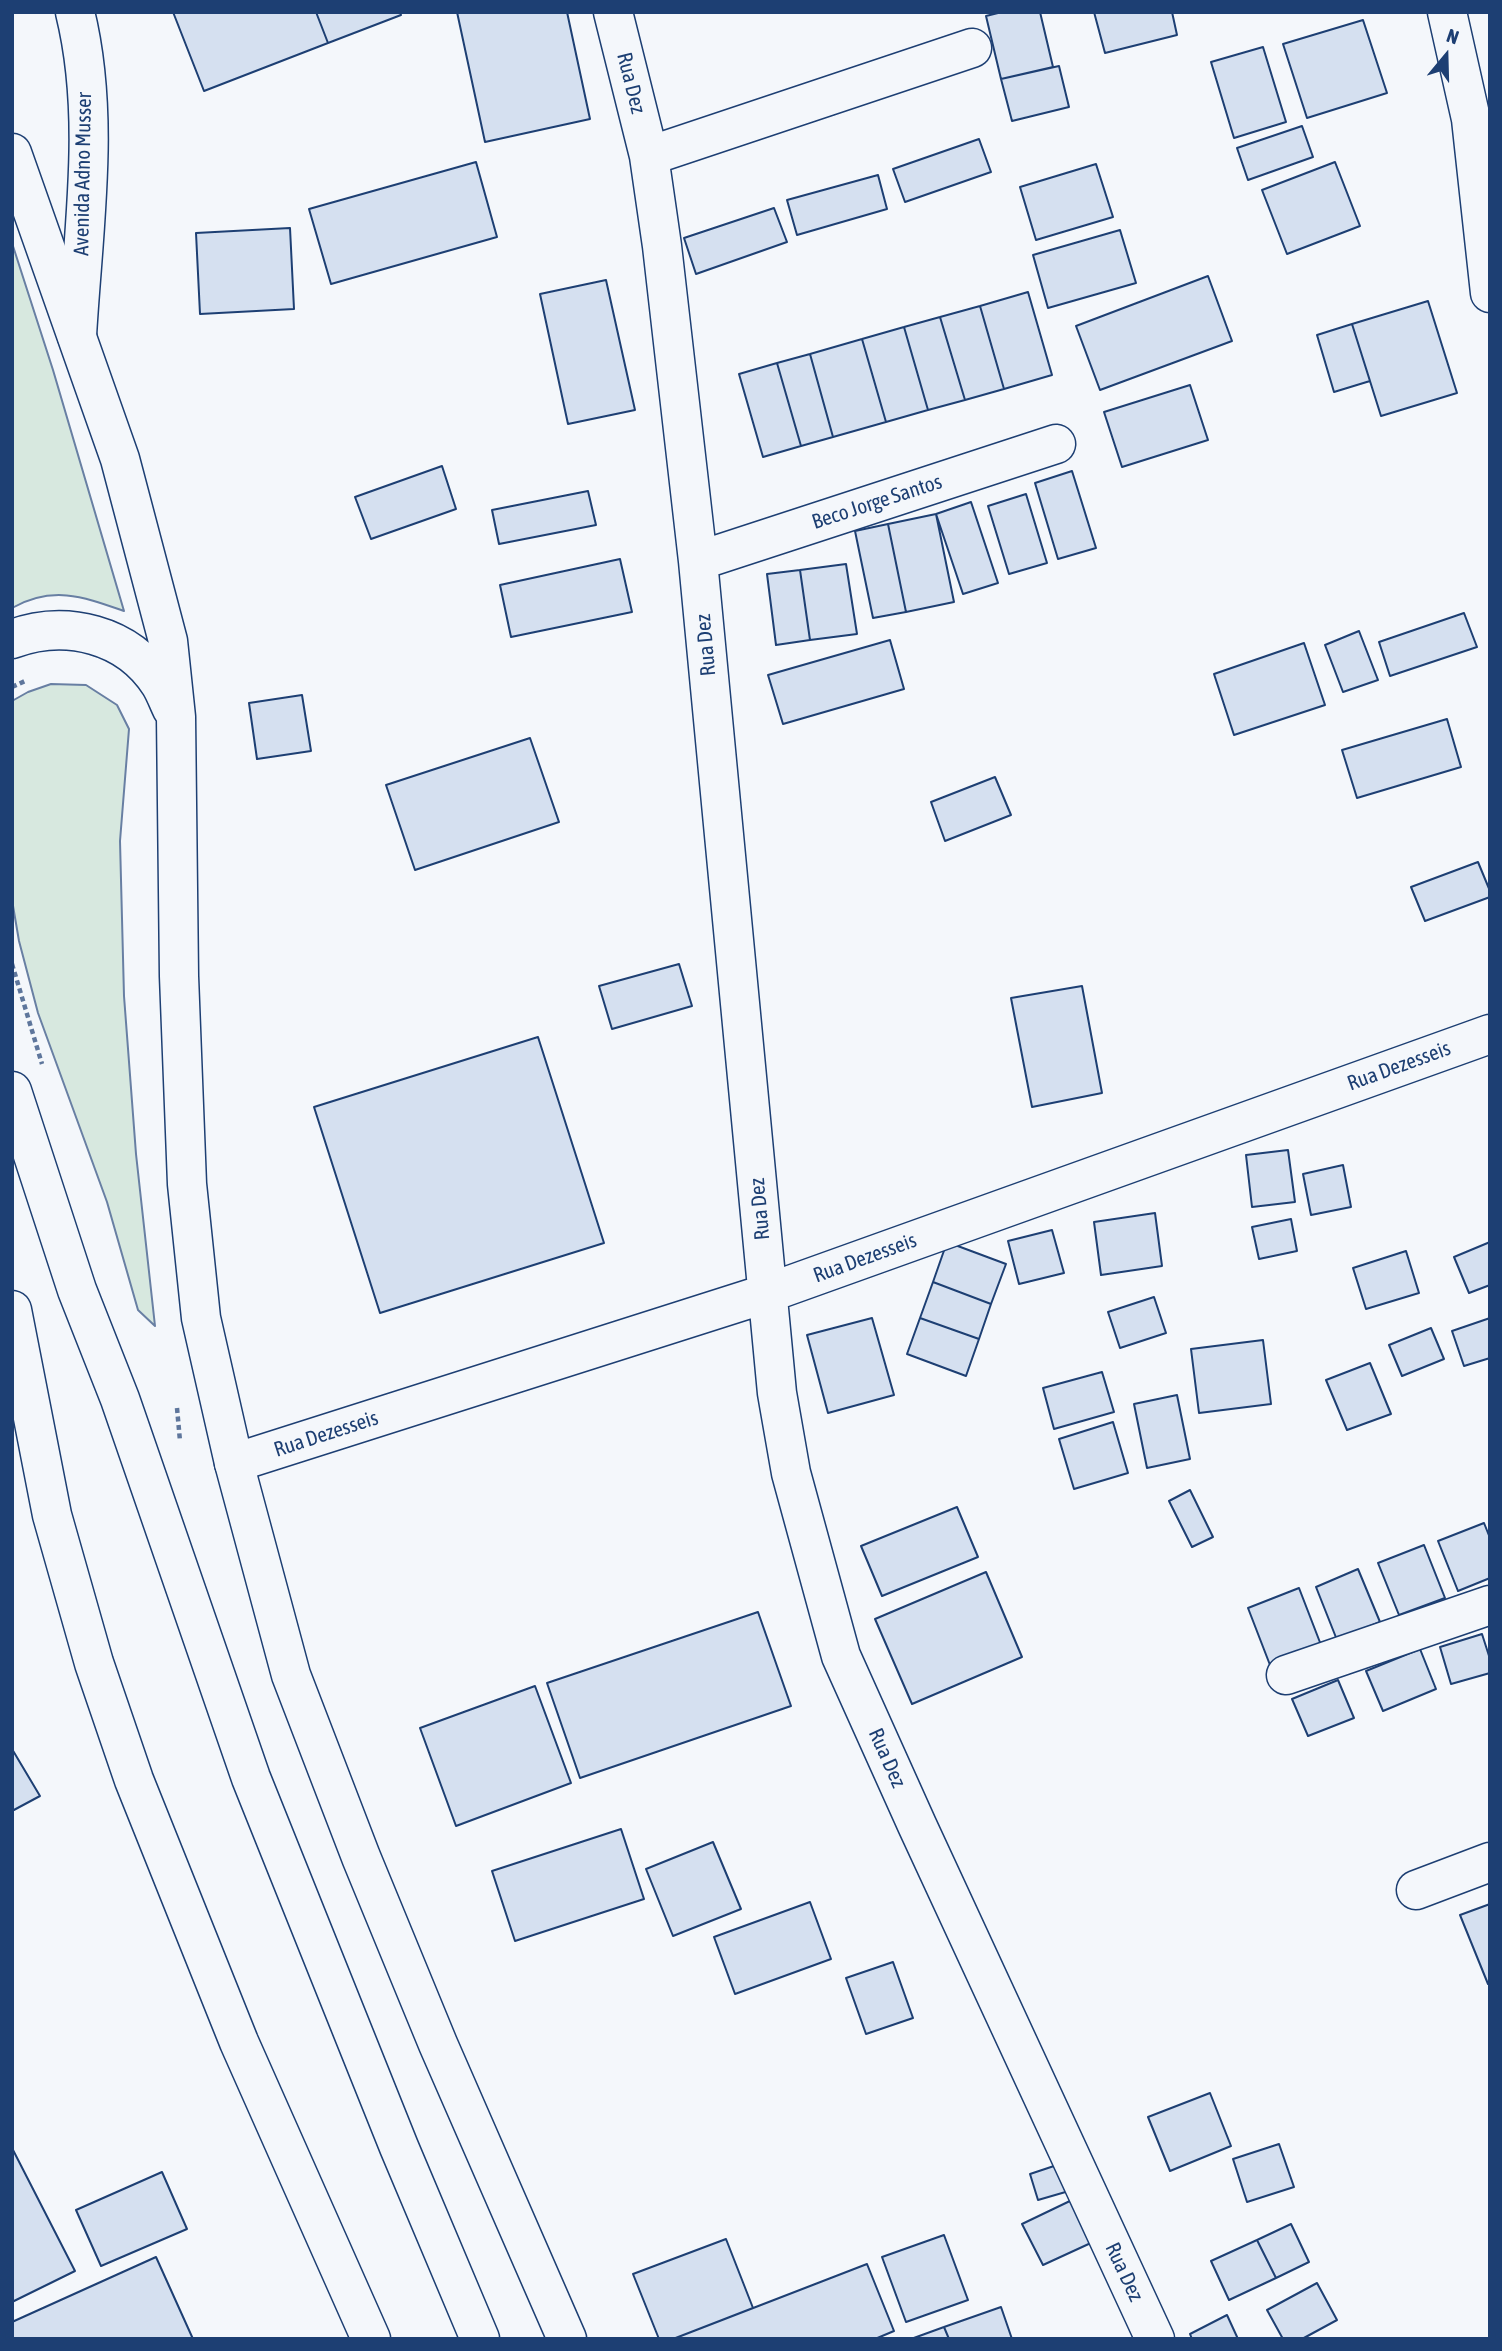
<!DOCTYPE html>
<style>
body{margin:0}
#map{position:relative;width:1502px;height:2351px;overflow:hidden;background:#f4f7fb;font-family:"Asap Condensed",sans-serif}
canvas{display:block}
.frame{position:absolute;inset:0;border:14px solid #1d3f73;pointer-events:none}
.north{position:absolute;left:1411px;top:21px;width:70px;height:70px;-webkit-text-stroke:5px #f4f7fb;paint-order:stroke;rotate:19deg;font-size:19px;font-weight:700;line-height:28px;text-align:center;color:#1d3f73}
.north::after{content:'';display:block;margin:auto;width:24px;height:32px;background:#1d3f73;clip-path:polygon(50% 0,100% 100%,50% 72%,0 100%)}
</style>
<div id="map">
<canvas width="1502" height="2351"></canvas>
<div class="frame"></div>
<div class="north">N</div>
</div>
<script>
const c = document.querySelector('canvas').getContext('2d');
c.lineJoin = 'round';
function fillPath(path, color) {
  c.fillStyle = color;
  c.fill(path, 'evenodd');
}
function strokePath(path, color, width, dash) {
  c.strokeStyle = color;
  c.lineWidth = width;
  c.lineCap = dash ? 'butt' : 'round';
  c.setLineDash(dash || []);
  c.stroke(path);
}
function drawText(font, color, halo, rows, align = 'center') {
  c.font = font + ' "Asap Condensed",sans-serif';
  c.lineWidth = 5;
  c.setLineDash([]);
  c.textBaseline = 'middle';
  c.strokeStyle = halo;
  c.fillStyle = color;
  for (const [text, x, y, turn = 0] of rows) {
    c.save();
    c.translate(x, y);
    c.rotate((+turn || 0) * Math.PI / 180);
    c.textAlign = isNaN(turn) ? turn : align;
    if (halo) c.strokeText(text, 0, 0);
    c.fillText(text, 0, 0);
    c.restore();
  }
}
const green = new Path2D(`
 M12,243L53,370L124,611C84,597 53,585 12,608Z
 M51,684L86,685L117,705L129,729L120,841L124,996L136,1154L155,1326L138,1310L107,1202L38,1013L19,941L12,900V701L28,692Z`);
const building = new Path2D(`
 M173,12H316L328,43L204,91Z
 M316,12H400L401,15L328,43Z
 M457,12H567L590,119L485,142Z
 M1002,12H1040L1053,67L1001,79L986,16Z
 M1094,12H1172L1177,35L1105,53Z
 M1363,20L1387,93L1307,118L1283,44Z
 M1263,47L1286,122L1234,138L1211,62Z
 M1059,66L1069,107L1012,121L1001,79Z
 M1302,126L1313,157L1248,180L1237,148Z
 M979,139L991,172L905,202L893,169Z
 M476,162L497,237L331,284L309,209Z
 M1335,162L1360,226L1287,254L1262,190Z
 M1096,164L1113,217L1036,240L1020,187Z
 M878,175L887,209L797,235L787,200Z
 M774,208L787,242L696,274L684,238Z
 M290,228L294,309L200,314L196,233Z
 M1120,230L1136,283L1048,308L1033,255Z
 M1208,276L1232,341L1100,390L1076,326Z
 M606,280L635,410L568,424L540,294Z
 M1028,292L1052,375L1004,389L980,306Z
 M1428,301L1457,393L1381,416L1352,324Z
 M980,306L1004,389L965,400L940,317Z
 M940,317L965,400L928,410L904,327Z
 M1352,324L1370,381L1334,392L1317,335Z
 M904,327L928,410L886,422L862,339Z
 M862,339L886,422L833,437L810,354Z
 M810,354L833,437L801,446L777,363Z
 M777,363L801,446L763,457L739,374Z
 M1190,385L1208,440L1122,467L1104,412Z
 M442,466L456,509L371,539L355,497Z
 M1072,471L1096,548L1058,559L1035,483Z
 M588,491L596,525L499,544L492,510Z
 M1026,494L1047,563L1009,574L988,506Z
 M971,502L998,583L963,594L936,514Z
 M936,514L954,602L906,612L888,524Z
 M888,524L906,612L873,618L855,531Z
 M620,559L632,612L511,637L500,585Z
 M846,564L857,634L810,640L800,570Z
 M800,570L810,640L776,645L767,574Z
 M1464,613L1477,647L1390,676L1379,642Z
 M1359,631L1378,680L1343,692L1325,645Z
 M890,640L904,689L783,724L768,675Z
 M1304,643L1325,705L1234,735L1214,674Z
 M302,695L311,751L257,759L249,703Z
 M1447,719L1461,767L1357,798L1342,750Z
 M530,738L559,822L415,870L386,785Z
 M995,777L1011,815L945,841L931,802Z
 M1478,862L1490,891V897L1425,921L1411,887Z
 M679,964L692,1006L612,1029L599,986Z
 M1082,986L1102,1093L1032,1107L1011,998Z
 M538,1037L604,1243L380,1313L314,1107Z
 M1288,1150L1295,1202L1252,1207L1246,1155Z
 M1343,1165L1351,1207L1311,1215L1303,1174Z
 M1155,1213L1162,1266L1101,1275L1094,1222Z
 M1291,1219L1297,1251L1259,1259L1252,1227Z
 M1052,1230L1064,1273L1019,1284L1008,1241Z
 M947,1242L1006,1264L991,1304L933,1282Z
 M1490,1242V1285L1469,1293L1454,1257Z
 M1406,1251L1419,1293L1366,1309L1353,1268Z
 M933,1282L991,1304L979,1339L920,1318Z
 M1154,1297L1166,1333L1120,1348L1108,1312Z
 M872,1318L894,1395L828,1413L807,1335Z
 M920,1318L979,1339L966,1376L907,1354Z
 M1490,1318V1358L1464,1366L1452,1331Z
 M1431,1328L1444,1359L1402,1376L1389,1345Z
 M1263,1340L1271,1404L1199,1413L1191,1349Z
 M1370,1363L1391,1414L1347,1430L1326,1380Z
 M1102,1372L1114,1412L1054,1429L1043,1388Z
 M1177,1395L1190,1459L1147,1468L1134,1404Z
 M1113,1422L1128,1473L1074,1489L1059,1439Z
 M1190,1490L1213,1537L1192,1547L1169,1501Z
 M957,1507L978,1557L882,1596L861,1546Z
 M1484,1523L1490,1538V1578L1458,1591L1438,1541Z
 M1424,1545L1445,1598L1399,1615L1378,1563Z
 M1358,1569L1380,1622L1337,1640L1316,1587Z
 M986,1572L1022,1657L912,1704L875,1619Z
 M1299,1588L1321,1645L1270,1665L1248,1608Z
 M758,1612L791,1706L580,1778L547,1683Z
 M1482,1634L1490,1659V1673L1451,1684L1440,1647Z
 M1420,1649L1436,1689L1383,1711L1366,1671Z
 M1338,1680L1354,1718L1308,1736L1292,1699Z
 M535,1686L571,1783L456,1826L420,1728Z
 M12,1749L40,1796L12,1811Z
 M621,1829L644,1899L515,1941L492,1871Z
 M713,1842L741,1909L673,1936L646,1869Z
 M810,1902L831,1959L735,1994L714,1937Z
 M1490,1904V1983L1488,1984L1460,1915Z
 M893,1962L913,2018L866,2034L846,1978Z
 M1210,2093L1231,2146L1170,2171L1148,2117Z
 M1279,2144L1294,2187L1247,2202L1233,2159Z
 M12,2148L75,2271L12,2302Z
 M1060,2164L1069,2191L1038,2200L1030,2174Z
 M162,2172L187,2229L101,2266L76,2210Z
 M1072,2200L1093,2242L1043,2265L1022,2224Z
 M1291,2224L1309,2262L1276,2278L1257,2240Z
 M944,2235L968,2300L906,2322L882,2257Z
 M726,2239L753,2308L673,2339H659L633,2274Z
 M1257,2240L1276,2278L1229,2300L1211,2261Z
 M156,2257L193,2339H12V2322Z
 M867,2264L894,2331L875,2339H673Z
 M1317,2283L1337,2320L1302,2339H1283L1267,2310Z
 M1001,2307L1012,2339H949L944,2327Z
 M1227,2315L1238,2339H1192L1190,2334Z
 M944,2327L949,2339H911Z`);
const path = new Path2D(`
 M12,687L25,681
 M12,964L42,1064
 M177,1408L180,1441`);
const minor = new Path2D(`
 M75,12C101,117 83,230 77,336
 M613,12L649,156L662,246L698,561L777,1393L791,1473L841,1656L917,1825L1155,2339
 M1447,12L1471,119L1490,293
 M649,156L972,48
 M698,561L1056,444
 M12,1310L52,1515L94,1663L134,1780L239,2042L371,2339
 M234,1463L768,1293L1490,1034
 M1286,1675L1490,1605
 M1416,1890L1490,1862`);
const major = new Path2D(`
 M12,153L120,459L168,641L176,717L179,976L187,1184L201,1318L234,1463L291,1675L361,1857L438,2044L567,2339
 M12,639C66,619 128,634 160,684C165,692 168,701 172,709
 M12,1091L77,1290L120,1399L251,1778L399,2147L480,2339`);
const streetNames = [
 ["Rua Dez",631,83,76],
 ["Avenida Adno Musser",83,174,-89],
 ["Beco Jorge Santos",877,502,-18],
 ["Rua Dez",706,645,-95],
 ["Rua Dezesseis",1399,1066,-20],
 ["Rua Dez",760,1209,-95],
 ["Rua Dezesseis",865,1258,-20],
 ["Rua Dezesseis",326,1434,-18],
 ["Rua Dez",887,1758,66],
 ["Rua Dez",1124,2272,65]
];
fillPath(green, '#d7e8df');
strokePath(green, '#687fa3', 2);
fillPath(building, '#d5e0f0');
strokePath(building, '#1d3f73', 2);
strokePath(minor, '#1d3f73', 41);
strokePath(major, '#1d3f73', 41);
strokePath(path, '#5e769c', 4.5, [5, 3.5]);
strokePath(minor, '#f4f7fb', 38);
strokePath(major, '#f4f7fb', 38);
drawText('21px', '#1d3f73', '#f4f7fb', streetNames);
</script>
